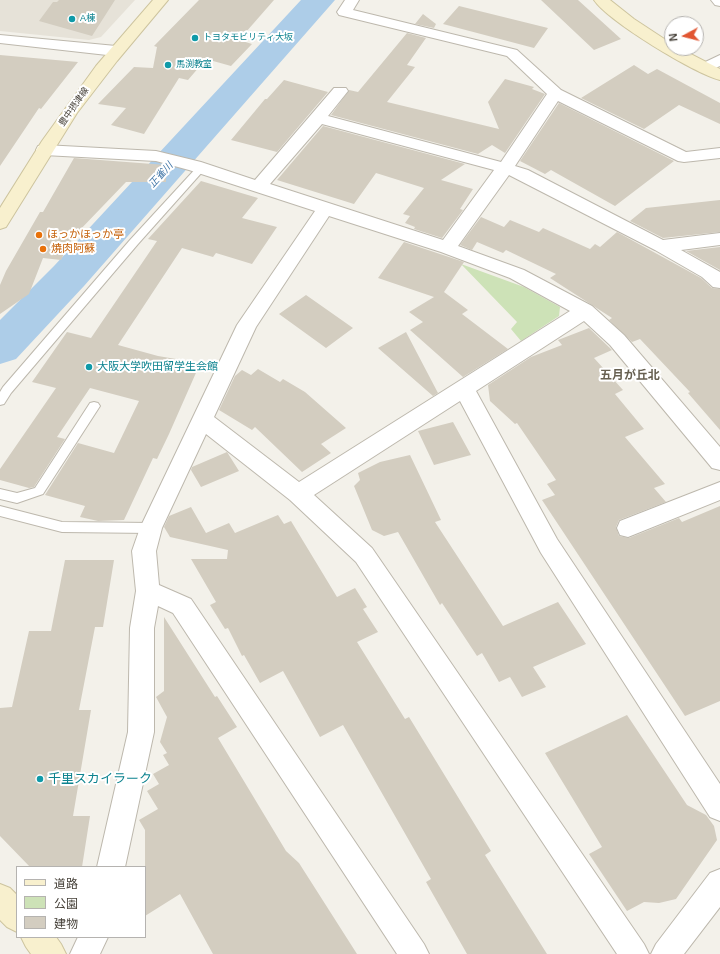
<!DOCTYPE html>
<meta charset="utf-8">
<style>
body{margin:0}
#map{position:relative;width:720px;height:954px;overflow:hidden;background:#f3f1ea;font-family:Helvetica,"Noto Sans JP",sans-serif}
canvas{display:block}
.legend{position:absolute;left:16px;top:866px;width:130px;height:72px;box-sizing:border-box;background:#fff;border:1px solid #b5b3b0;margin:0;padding:5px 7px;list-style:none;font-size:12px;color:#464139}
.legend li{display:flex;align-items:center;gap:8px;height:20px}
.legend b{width:20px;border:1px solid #b5b3b0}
.north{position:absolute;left:664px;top:16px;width:40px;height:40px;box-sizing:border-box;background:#fff;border:1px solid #b5b3b0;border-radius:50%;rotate:263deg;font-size:11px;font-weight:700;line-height:16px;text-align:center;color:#464139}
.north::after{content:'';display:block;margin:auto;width:14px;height:18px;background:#e15632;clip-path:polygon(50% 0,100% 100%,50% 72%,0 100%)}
</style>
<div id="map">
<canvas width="720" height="954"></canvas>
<ul class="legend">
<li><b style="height:5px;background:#f8f0ce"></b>道路</li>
<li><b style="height:11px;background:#cde2b7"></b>公園</li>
<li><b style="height:11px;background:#d3cdc0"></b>建物</li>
</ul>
<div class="north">N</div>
</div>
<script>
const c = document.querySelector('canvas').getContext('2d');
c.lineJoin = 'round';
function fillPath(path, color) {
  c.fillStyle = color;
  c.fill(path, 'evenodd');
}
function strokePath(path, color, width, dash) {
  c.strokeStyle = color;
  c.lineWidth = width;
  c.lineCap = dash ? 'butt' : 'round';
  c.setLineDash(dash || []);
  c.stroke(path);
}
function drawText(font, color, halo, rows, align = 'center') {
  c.font = font + ' Helvetica,"Noto Sans JP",sans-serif';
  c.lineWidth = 4;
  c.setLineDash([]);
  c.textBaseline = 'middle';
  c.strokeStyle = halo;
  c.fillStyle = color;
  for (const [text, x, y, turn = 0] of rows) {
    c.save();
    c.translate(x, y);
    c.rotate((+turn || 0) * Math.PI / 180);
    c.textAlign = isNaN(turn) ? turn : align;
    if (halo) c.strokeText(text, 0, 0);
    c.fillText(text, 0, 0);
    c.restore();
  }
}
const residential = new Path2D(`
 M0,0H135L101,37L89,40L0,31Z`);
const green = new Path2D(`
 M461,264L524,287L560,307L559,316L521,341L511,329L517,322Z`);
const river = new Path2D(`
 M301,0H335L84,286L16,359L0,364V320L54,266Z`);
const building = new Path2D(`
 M59,0H115L92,36L39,21L53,2H57Z
 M199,0H274L239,40L252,44L231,66L206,59L188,80L179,78L144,134L111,125L126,108L98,104L134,67L153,68L157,47L154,46Z
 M541,0H578L621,39L594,50Z
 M459,6L548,28L534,48L443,24Z
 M423,14L436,24L434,28L415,24Z
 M407,33L426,38L407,65L415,67L387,102L499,129L488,102L505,79L534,87L532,89L545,94L505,153L492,145L478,154L331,115L349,90L358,92Z
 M0,55L78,62L41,109L39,108L0,166Z
 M634,65L648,74L657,69L720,103V124L679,105L644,129L581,98Z
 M284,80L328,92L277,152L231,140L265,99H267Z
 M559,103L674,161L615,206L551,170L545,174L520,161Z
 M323,126L465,164L441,180L473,189L460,209L463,210L442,238L414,229L415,227L405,223L410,216L403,214L424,188L376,173L354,204L277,180Z
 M74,158L166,165V182H126L77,233L68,245L61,260L43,258L29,294L0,314V285L6,271L40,212H43Z
 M201,181L258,198L242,218L277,227L252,264L216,253L213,257L182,248L118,345L158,356L188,361L187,364L199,366L169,434L157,459L153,458L124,520L98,521L80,517L85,506L45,495L78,443L114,453L139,401L90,388L57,437L65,439L34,487L29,488L0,480V469L56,388L32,382L67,332L91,338L157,241L148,239Z
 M720,200V232L663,238L630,221L646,208Z
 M481,217L504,227L510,220L539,232L543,228L590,249L595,244L600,247L617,232L701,278L712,288L720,289V430L688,393L690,392L640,339L632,342L609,320L612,318L550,278L556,274L506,250L503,253L477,242L472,250L460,245Z
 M404,242L464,262L444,292L468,310L462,314L508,349L463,377L410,330L423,322L409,312L434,297L378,278Z
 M720,247V270L686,251Z
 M306,295L316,302L353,328L326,348L279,314Z
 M589,328L612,350L594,358L623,390L615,394L644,429L625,437L665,484L654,488L666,502L619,520L616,527L619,536L629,538L679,518L682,522L720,506V701L685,716L542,500L555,495L547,484L556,480L517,423L515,424L490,401L488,385L531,357L562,345L558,340Z
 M406,332L438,393L433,396L378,348Z
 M258,369L280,382L283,379L305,392L346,428L321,444L331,453L302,472L255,427L252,430L219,410L235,376L242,370L251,375Z
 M453,422L471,455L434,465L418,431Z
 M227,452L239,471L201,487L191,470L192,467Z
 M410,455L441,520L435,522L503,626L558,602L586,644L533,667L546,687L522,697L510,677L499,682L482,653L477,656L442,603L440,605L398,532L384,536L372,530L354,486L360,480L358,473L380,462Z
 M191,507L206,533L229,523L235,533L278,515L284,524L291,521L337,597L355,588L367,607L363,609L378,632L357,642L405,719L409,717L491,851L485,855L547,954H467L426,882L431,879L343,725L320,737L283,671L260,683L244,655L242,656L228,628L225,629L210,605L216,602L191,559H227L228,550L170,537L164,527L169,516Z
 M65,560H114L103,627H95L79,710H91L73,816H90L82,867H30L0,836V708L12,707L29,631H51Z
 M164,617L215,697L217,696L237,727L218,738L286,851L299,863L357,954H213L180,894L145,916V830L139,820L158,809L147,791L159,784L153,774L169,765L163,755L167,753L160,742L167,717L156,697L164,691Z
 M627,715L687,805L706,815L714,826L717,840L676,899L659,903L644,902L627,911L589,854L602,847L545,753Z`);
const lane = new Path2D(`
 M201,165L204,166V170L138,244L11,393L4,404L0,405V392L3,387L130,240L198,166Z
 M94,402L98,403L100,406L43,494L17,503L0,499V489L17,493L35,488L90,403Z
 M0,506L62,522L151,523L155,524L157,528L155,532L151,533L62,532L0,516Z`);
const street = new Path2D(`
 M345,0H359L353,10L517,50L561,90L686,152L720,148V158L684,162L678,161L558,101L515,166L528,170L663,240L720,233V245L681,250L720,272V288L713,287L702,277L655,250L509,175L458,246L524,270L592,306L624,335L720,447V470L712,468L610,345L584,321L476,391L557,539L720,784V821L710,817L541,553L460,401L314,495L372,548L644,944L649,954H617L356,562L290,500L206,434L162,528L156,551L159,585L191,599L424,944L429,954H397L173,613L158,606L154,628V732L125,867H97L128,732L130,628L136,591L132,551L140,528L237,325L315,211L189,170L156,161L44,155L38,154L36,150L38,146L44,145L156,151L201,162L255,180L334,88H346L348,91L328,116L501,162L547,94L507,56L339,15L337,12ZM322,124L494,170L443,240L270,184ZM329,216L441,252L510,278L570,311L299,482L214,417L256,327Z
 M711,0H720V6L715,5Z
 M0,35L116,46L121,48L124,51L121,54L116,56L0,43Z
 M720,55V66L704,73L699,71L696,68L699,65Z
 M720,482V500L628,537L620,535L617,528L620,521Z
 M720,869V907L684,954H651L656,944L710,873Z
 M78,937H108L100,954H70Z`);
const secondary = new Path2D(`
 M153,0H168L117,61L77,113L6,227L0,229V208L42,141L96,66Z
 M594,0H610L634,19L672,44V48H679L720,69V80C694,73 609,22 594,0Z
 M0,884L10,888L17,895V932L7,927L0,920Z
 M21,937H56L61,944L66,954H31L26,947Z`);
const markers = [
 [72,19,4,"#0f9aa8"],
 [195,38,4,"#0f9aa8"],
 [168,65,4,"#0f9aa8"],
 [39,235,4,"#e8710a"],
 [43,249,4,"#e8710a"],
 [89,367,4,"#0f9aa8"],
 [40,779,4,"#0f9aa8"]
];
const farCulturenames = [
 ["A棟",80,19],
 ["トヨタモビリティ大坂",203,38],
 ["馬渕教室",176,65]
];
const farStreetnames = [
 ["豊中摂津線",74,107,-55]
];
const farWaternames = [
 ["正雀川",161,175,-48]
];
const foodNames = [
 ["ほっかほっか亭",47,235],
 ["焼肉阿蘇",51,249]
];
const cultureNames = [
 ["大阪大学吹田留学生会館",97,367]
];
const neighbourhoodNames = [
 ["五月が丘北",630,376]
];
const nearCulturenames = [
 ["千里スカイラーク",48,779]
];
fillPath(residential, '#e6e2d8');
fillPath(green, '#cde2b7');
fillPath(river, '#adcde8');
fillPath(building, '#d3cdc0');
strokePath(lane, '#bdb8ad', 2);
strokePath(street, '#bdb8ad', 2);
strokePath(secondary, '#cdc49e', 2);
fillPath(lane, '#fff');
fillPath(street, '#fff');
fillPath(secondary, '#f8f0ce');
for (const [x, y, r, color] of markers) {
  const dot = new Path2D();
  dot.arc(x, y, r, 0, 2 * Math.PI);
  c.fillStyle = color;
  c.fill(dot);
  strokePath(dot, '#fff', 1.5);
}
drawText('9px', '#0d838f', '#fff', farCulturenames, 'left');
drawText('9px', '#464139', '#fff', farStreetnames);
drawText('italic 10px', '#3e74a6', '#fff', farWaternames);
drawText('11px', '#c56008', '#fff', foodNames, 'left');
drawText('11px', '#0d838f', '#fff', cultureNames, 'left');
drawText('bold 12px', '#676051', '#fff', neighbourhoodNames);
drawText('13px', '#0d838f', '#fff', nearCulturenames, 'left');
</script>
